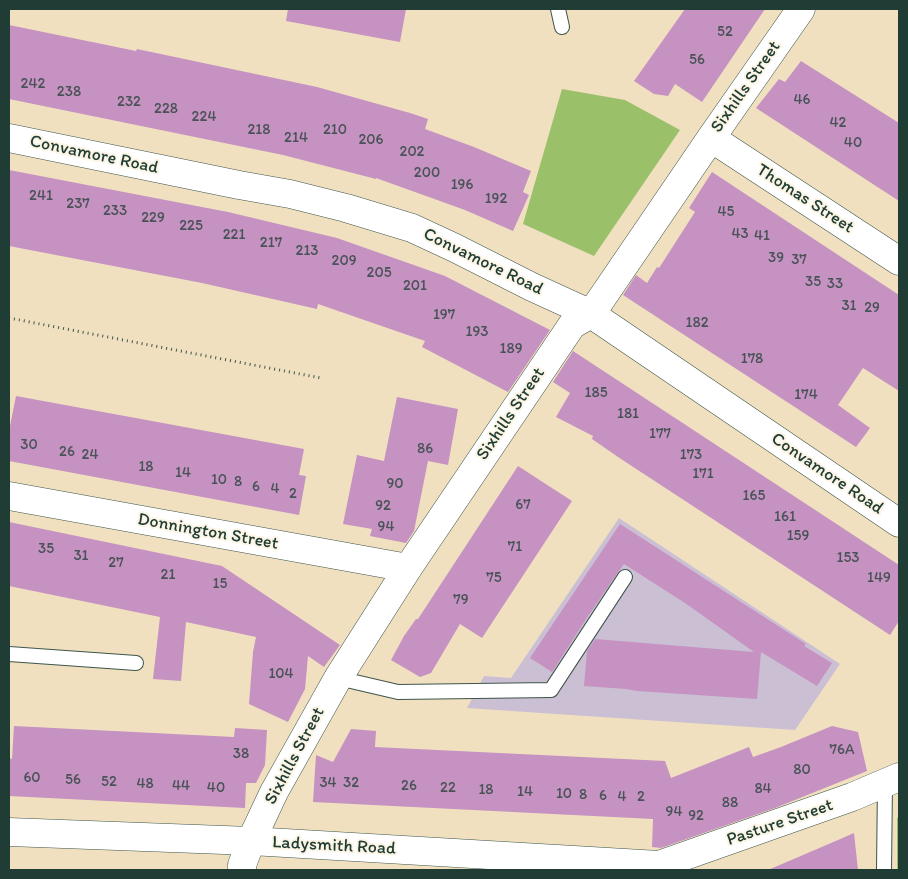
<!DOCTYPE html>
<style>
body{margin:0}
#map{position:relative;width:908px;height:879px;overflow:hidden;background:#f0e0c0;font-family:Itim,sans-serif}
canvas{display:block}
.frame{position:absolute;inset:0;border:10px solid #1f3d34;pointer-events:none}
</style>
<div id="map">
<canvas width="908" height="879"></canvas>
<div class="frame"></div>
</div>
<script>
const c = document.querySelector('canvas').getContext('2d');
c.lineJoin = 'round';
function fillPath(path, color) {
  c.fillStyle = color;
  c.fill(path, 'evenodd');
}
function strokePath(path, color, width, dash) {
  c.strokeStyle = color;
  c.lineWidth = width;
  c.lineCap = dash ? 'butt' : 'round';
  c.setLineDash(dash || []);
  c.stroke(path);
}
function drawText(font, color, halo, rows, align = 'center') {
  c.font = font + ' Itim,sans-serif';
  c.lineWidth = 4;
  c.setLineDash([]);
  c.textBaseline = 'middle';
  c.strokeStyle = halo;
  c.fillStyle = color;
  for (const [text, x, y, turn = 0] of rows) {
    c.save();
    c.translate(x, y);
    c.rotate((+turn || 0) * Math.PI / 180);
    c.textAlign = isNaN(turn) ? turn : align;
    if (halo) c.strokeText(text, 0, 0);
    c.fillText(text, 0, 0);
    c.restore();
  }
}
const industrial = new Path2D(`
 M619,518L840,664L795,730L467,708L484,676L511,678Z`);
const green = new Path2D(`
 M562,89L625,100L680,130L594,256L523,224Z
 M899,816V870H897V818Z`);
const building = new Path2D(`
 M288,9H406L400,42L286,21Z
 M685,9H765L702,102L675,84L668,96L654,94L634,81Z
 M9,25L136,51L137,49L317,87L410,113L428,119L425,129L474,147L531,171L523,192L529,195L513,231L465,210L376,178V179L283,155L9,99Z
 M801,61L899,123V201L756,108L779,79L785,82Z
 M9,170L228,212L337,238L445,276L550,330L508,392L422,347L425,341L318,304L317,309L202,283L9,246Z
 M712,172L899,295V391L863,368L838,405L870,428L856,447L623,295L636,275L647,283L657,267L659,268L695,212L689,208Z
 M573,351L899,565V621L890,635L618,457L592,439L593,436L556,417L570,393L553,382Z
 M16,396L304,449L299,475L306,476L299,515L9,461V431Z
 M397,397L458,409L448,465L428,461L414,531L406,543L370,536L372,529L343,524L357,455L384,461Z
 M518,466L572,501L482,638L460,624L431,673L420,677L391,660L404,636L416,619H418Z
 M9,522L222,566L340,645L324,667L308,656L305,689L288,722L249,704L253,652L256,637L186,622L181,681L153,679L160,617L9,586Z
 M620,524L806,644L804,646L832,663L817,686L761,652L757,699L637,691L626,689L584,686L587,651L595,639L754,652L685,603L624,564L618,572L589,615L590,613L552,672L530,658Z
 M14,726L234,737L235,728L267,730L265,765L256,783H246L245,808L9,796V758L12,759Z
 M832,726L858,732L867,771L775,808L661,848L652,847L653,819L313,802L316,755L333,762L351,729L376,731L375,747L665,761L671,778L749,747L753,757L781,747Z
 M854,833L858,870H768L838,840Z`);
const path = new Path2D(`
 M9,318L321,378`);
const lane = new Path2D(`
 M558,9L562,27
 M9,654L136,663
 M338,678L398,692L551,690L625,577
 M884,870L885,783`);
const street = new Path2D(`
 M9,138L239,185L290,194L346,208L412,228L455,248L532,287L591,314L899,523
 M711,138L899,261
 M9,496L408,568
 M242,870V865L251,841L274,792L338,678L408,568L572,325L591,314L711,138L801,9`);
const secondary = new Path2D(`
 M9,832L251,841L659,865L852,797L899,777`);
const numberNames = [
 ["52",725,32],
 ["56",697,60],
 ["242",33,84],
 ["238",69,92],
 ["46",802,100],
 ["232",129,102],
 ["228",166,109],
 ["224",204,117],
 ["42",838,123],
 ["218",259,130],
 ["210",335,130],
 ["214",296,138],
 ["206",371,140],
 ["40",853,143],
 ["202",412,152],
 ["200",427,173],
 ["196",462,185],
 ["241",41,196],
 ["192",496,199],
 ["237",78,204],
 ["233",115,211],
 ["45",726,212],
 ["229",153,218],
 ["225",191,226],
 ["43",740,234],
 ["221",234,235],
 ["41",762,236],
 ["217",271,243],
 ["213",307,251],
 ["39",776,258],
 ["37",799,260],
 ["209",344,261],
 ["205",379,273],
 ["35",813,282],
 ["33",835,284],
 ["201",415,286],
 ["31",849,306],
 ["29",872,308],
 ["197",444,315],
 ["182",697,323],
 ["193",477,332],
 ["189",511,349],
 ["178",752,359],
 ["185",596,393],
 ["174",806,395],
 ["181",628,414],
 ["177",660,434],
 ["30",29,445],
 ["86",425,449],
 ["26",67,452],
 ["24",90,455],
 ["173",691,455],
 ["18",146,467],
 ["14",183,473],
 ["171",703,474],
 ["10",219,480],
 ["8",238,482],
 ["90",395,484],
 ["6",256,487],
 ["4",275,489],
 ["2",293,494],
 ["165",754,496],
 ["67",523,505],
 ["92",383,506],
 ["161",785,517],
 ["94",386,527],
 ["159",798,536],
 ["71",515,547],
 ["35",46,549],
 ["31",81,556],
 ["153",848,558],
 ["27",116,563],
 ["21",168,575],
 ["75",494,578],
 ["149",879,578],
 ["15",220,584],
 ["79",461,600],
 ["104",281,674],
 ["76A",842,750],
 ["38",241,754],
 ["80",802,770],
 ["60",32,778],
 ["56",73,780],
 ["52",109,782],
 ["34",328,783],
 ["32",351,783],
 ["48",145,784],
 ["44",181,786],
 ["26",409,786],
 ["40",216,788],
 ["22",448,788],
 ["84",763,789],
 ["18",486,790],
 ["14",525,792],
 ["10",564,794],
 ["8",583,795],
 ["6",603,796],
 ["4",622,797],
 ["2",641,797],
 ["88",730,803],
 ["94",674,812],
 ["92",696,816]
];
const streetNames = [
 ["Sixhills Street",746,87,-55],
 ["Convamore Road",94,155,12],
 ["Thomas Street",805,199,33],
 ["Convamore Road",483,262,26],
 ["Sixhills Street",511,414,-56],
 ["Convamore Road",827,474,34],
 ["Donnington Street",208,532,10],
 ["Sixhills Street",295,756,-62],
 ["Pasture Street",780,823,-19],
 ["Ladysmith Road",334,846,3]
];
fillPath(industrial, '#cbbfd4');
fillPath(green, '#9bc06a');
fillPath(building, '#c592c1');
strokePath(lane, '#3e5549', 16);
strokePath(street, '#3e5549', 29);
strokePath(secondary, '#3e5549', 29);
strokePath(path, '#3e5549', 3, [1, 4]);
strokePath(lane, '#fff', 14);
strokePath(street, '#fff', 28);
strokePath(secondary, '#fff', 28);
drawText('15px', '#485257', null, numberNames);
drawText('18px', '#1f3d34', '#fcf5e5', streetNames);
</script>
